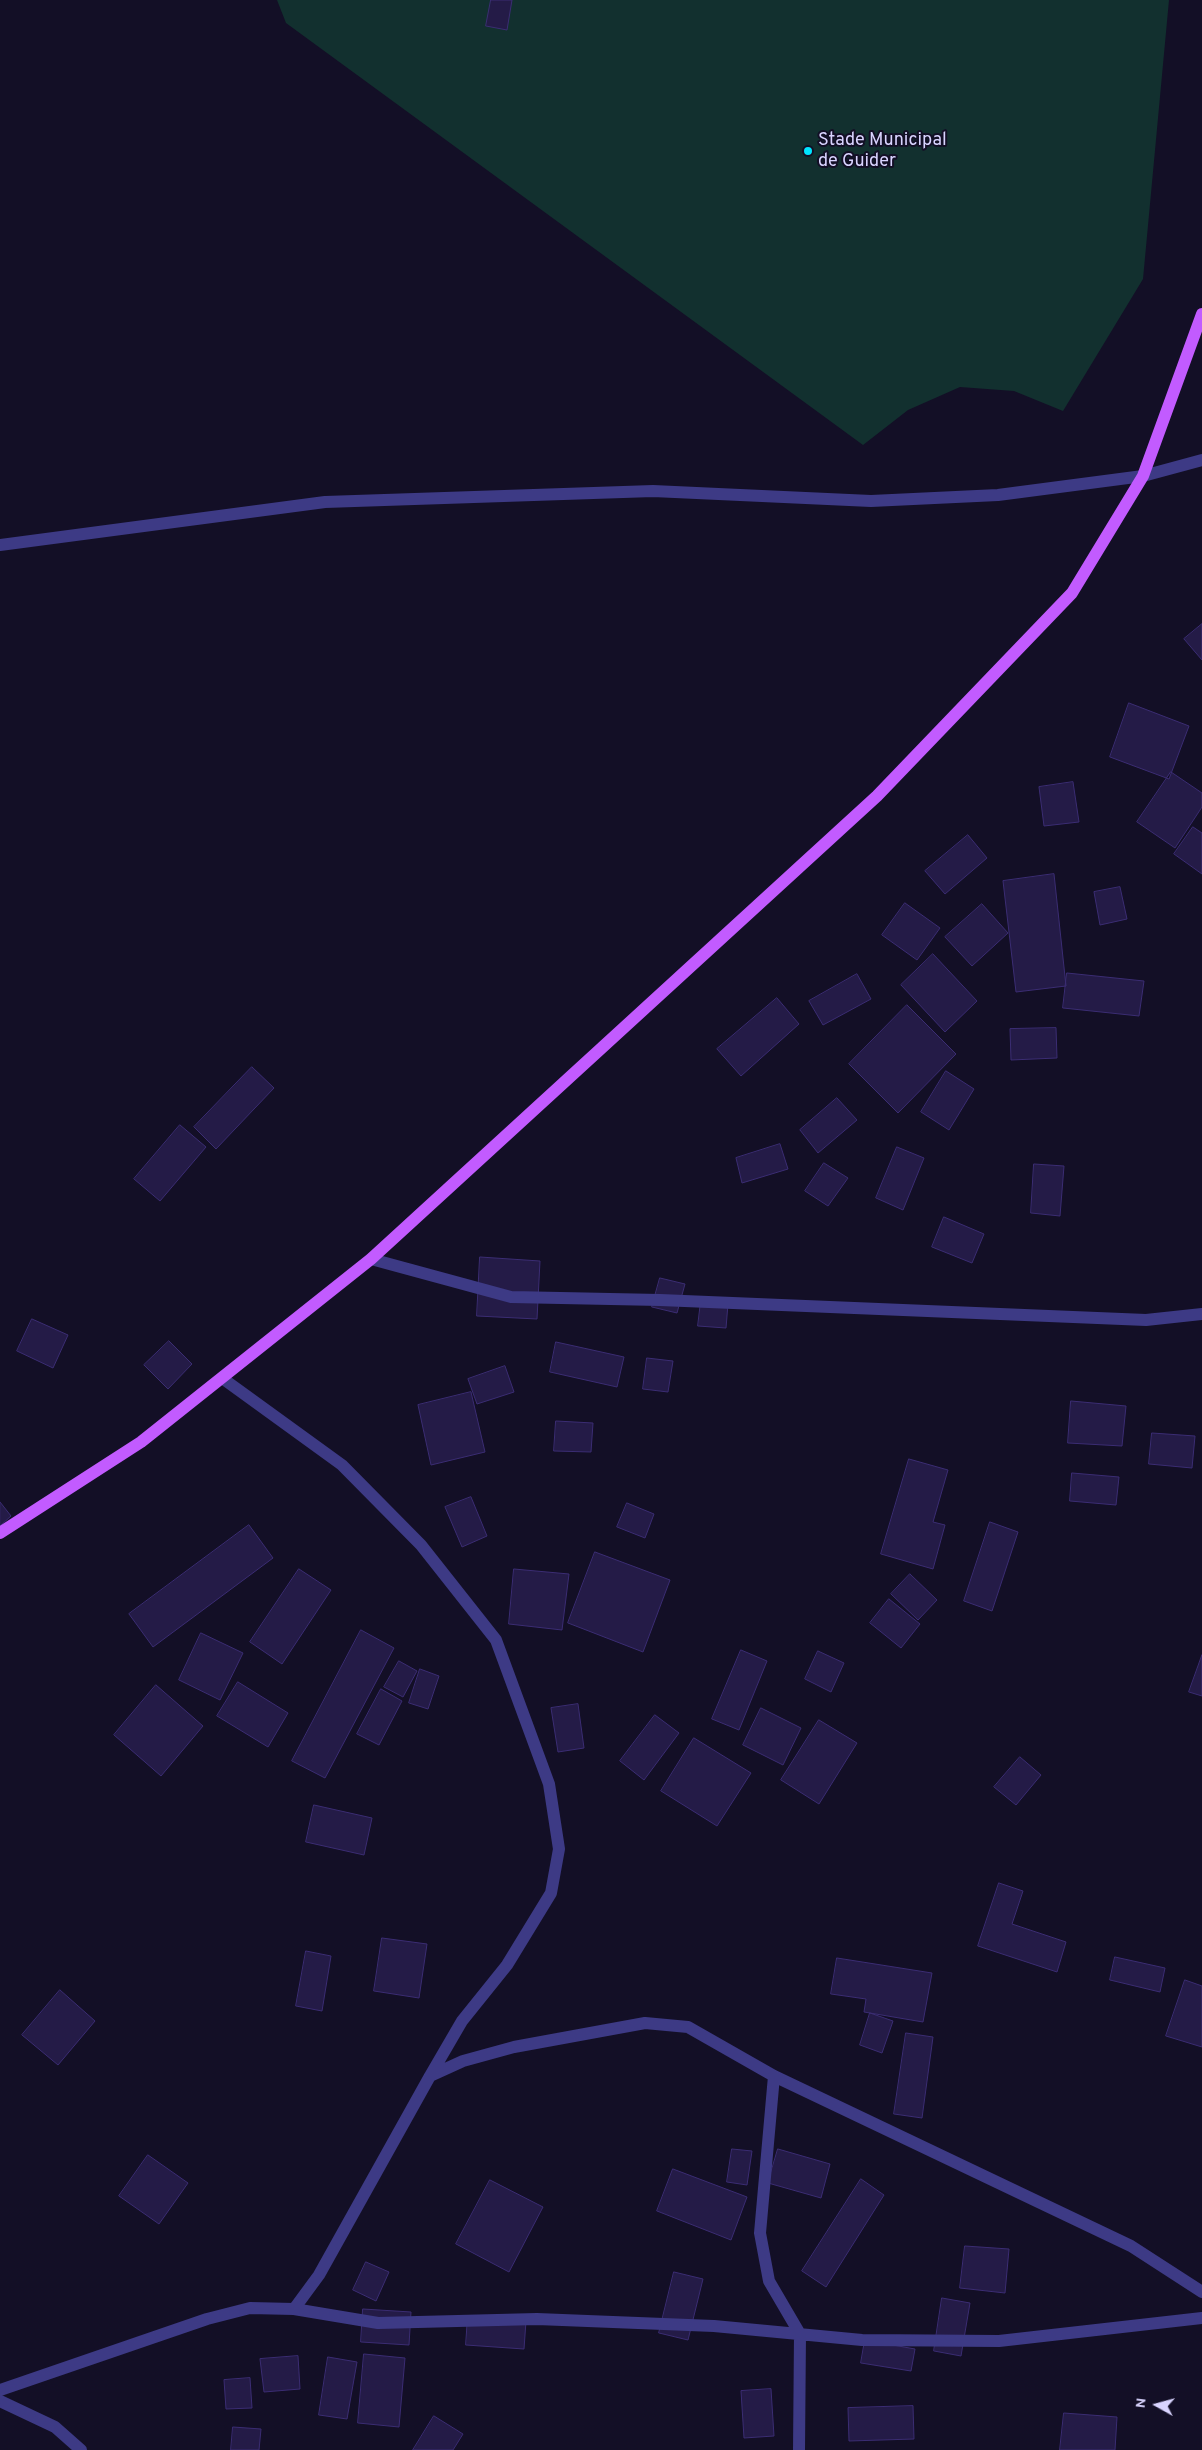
<!DOCTYPE html>
<style>
body{margin:0}
#map{position:relative;width:1202px;height:2450px;overflow:hidden;background:#130f26;font-family:Overpass,sans-serif}
canvas{display:block}
.north{position:absolute;left:1132px;top:2380px;width:50px;height:50px;-webkit-text-stroke:4px #130f26;paint-order:stroke;rotate:277deg;font-size:14px;font-weight:700;line-height:20px;text-align:center;color:#d9d4ff}
.north::after{content:'';display:block;margin:auto;width:18px;height:22px;background:#d9d4ff;clip-path:polygon(50% 0,100% 100%,50% 72%,0 100%)}
</style>
<div id="map">
<canvas width="1202" height="2450"></canvas>
<div class="north">N</div>
</div>
<script>
const c = document.querySelector('canvas').getContext('2d');
c.lineJoin = 'round';
function fillPath(path, color) {
  c.fillStyle = color;
  c.fill(path, 'evenodd');
}
function strokePath(path, color, width, dash) {
  c.strokeStyle = color;
  c.lineWidth = width;
  c.lineCap = dash ? 'butt' : 'round';
  c.setLineDash(dash || []);
  c.stroke(path);
}
function drawText(font, color, halo, rows, align = 'center') {
  c.font = font + ' Overpass,sans-serif';
  c.lineWidth = 4;
  c.setLineDash([]);
  c.textBaseline = 'middle';
  c.strokeStyle = halo;
  c.fillStyle = color;
  for (const [text, x, y, turn = 0] of rows) {
    c.save();
    c.translate(x, y);
    c.rotate((+turn || 0) * Math.PI / 180);
    c.textAlign = isNaN(turn) ? turn : align;
    if (halo) c.strokeText(text, 0, 0);
    c.fillText(text, 0, 0);
    c.restore();
  }
}
const green = new Path2D(`
 M277,0H1169L1143,279L1063,411L1014,391L960,387L908,410L863,445L286,23Z`);
const building = new Path2D(`
 M491,0H512L507,30L486,26Z
 M1202,624V660L1184,639Z
 M1129,703L1189,726L1169,779L1110,757Z
 M1171,772L1202,793V807L1175,848L1137,822Z
 M1073,782L1079,822L1044,826L1039,787Z
 M1193,827L1202,833V874L1174,854Z
 M968,835L987,858L945,894L925,871Z
 M1054,874L1066,986L1016,992L1003,881Z
 M1120,887L1127,919L1100,925L1094,892Z
 M905,903L940,928L917,960L882,935Z
 M982,904L1008,933L972,966L945,937Z
 M933,954L977,1001L945,1032L901,985Z
 M1067,973L1144,981L1139,1016L1063,1008Z
 M857,974L871,999L823,1025L809,1001Z
 M777,998L799,1024L741,1076L717,1049Z
 M907,1005L956,1054L898,1113L849,1064Z
 M1056,1028L1057,1058L1011,1060L1010,1029Z
 M252,1067L274,1088L216,1149L194,1127Z
 M946,1071L974,1089L949,1130L921,1112Z
 M837,1098L857,1120L818,1153L800,1130Z
 M180,1125L206,1147L160,1201L134,1179Z
 M780,1144L788,1169L742,1183L736,1158Z
 M897,1147L924,1158L903,1210L876,1198Z
 M824,1163L848,1178L828,1206L805,1191Z
 M1034,1164L1064,1166L1060,1216L1031,1213Z
 M944,1217L984,1234L972,1263L932,1247Z
 M480,1257L540,1261L537,1319L477,1316Z
 M660,1278L685,1284L677,1313L652,1307Z
 M701,1301L728,1304L726,1328L698,1326Z
 M32,1319L68,1335L53,1368L17,1351Z
 M169,1341L192,1364L168,1389L144,1365Z
 M556,1342L624,1357L617,1387L550,1372Z
 M647,1358L673,1361L668,1392L643,1389Z
 M505,1366L514,1392L477,1404L468,1379Z
 M471,1392L485,1452L431,1465L418,1405Z
 M1071,1401L1126,1406L1122,1446L1068,1443Z
 M556,1421L593,1423L591,1452L554,1451Z
 M1152,1433L1195,1436L1192,1468L1149,1464Z
 M909,1459L948,1470L933,1522L945,1525L933,1569L881,1554Z
 M1072,1473L1119,1477L1116,1505L1070,1501Z
 M471,1497L487,1536L462,1547L445,1507Z
 M0,1502L11,1516L0,1526Z
 M627,1503L654,1514L645,1538L617,1527Z
 M990,1522L1018,1532L992,1611L964,1601Z
 M249,1525L273,1558L153,1647L129,1614Z
 M595,1552L670,1580L643,1652L568,1623Z
 M299,1569L331,1590L282,1664L250,1642Z
 M514,1569L569,1574L562,1630L509,1624Z
 M910,1574L937,1600L918,1620L891,1594Z
 M889,1599L920,1624L901,1648L870,1623Z
 M361,1630L394,1648L325,1778L292,1761Z
 M201,1633L243,1653L220,1700L179,1680Z
 M741,1650L767,1661L739,1730L712,1719Z
 M818,1651L844,1663L831,1692L805,1679Z
 M1202,1655V1696L1189,1692Z
 M399,1661L417,1671L403,1697L384,1687Z
 M420,1669L439,1676L428,1709L409,1703Z
 M238,1682L288,1713L268,1747L217,1716Z
 M156,1685L203,1726L161,1776L114,1735Z
 M381,1689L402,1701L379,1745L357,1734Z
 M578,1704L584,1748L558,1752L551,1708Z
 M761,1708L801,1728L783,1765L743,1745Z
 M655,1715L679,1733L644,1780L620,1761Z
 M819,1720L857,1743L819,1804L781,1780Z
 M694,1738L751,1773L717,1826L661,1791Z
 M1020,1757L1041,1775L1016,1805L994,1787Z
 M314,1805L372,1818L364,1855L306,1842Z
 M999,1883L1023,1891L1012,1924L1066,1942L1057,1972L978,1946Z
 M382,1938L427,1944L419,1998L374,1991Z
 M306,1951L331,1956L322,2011L296,2006Z
 M1115,1957L1165,1968L1160,1992L1110,1980Z
 M837,1958L932,1973L923,2022L864,2012L866,1999L831,1994Z
 M1185,1980L1202,1986V2047L1166,2036Z
 M60,1990L95,2021L58,2065L22,2035Z
 M870,2013L893,2021L882,2053L860,2045Z
 M906,2033L933,2037L922,2118L894,2114Z
 M732,2149L752,2151L747,2185L727,2182Z
 M778,2149L830,2164L821,2198L768,2183Z
 M148,2155L188,2183L159,2224L119,2196Z
 M673,2169L747,2197L731,2240L657,2211Z
 M861,2179L884,2195L826,2287L802,2271Z
 M490,2180L543,2207L509,2272L456,2244Z
 M965,2246L1009,2249L1005,2293L960,2288Z
 M366,2262L389,2272L376,2301L353,2290Z
 M674,2272L703,2279L688,2340L659,2333Z
 M942,2298L970,2303L961,2356L934,2351Z
 M363,2309L411,2312L409,2345L361,2342Z
 M468,2316L526,2321L524,2349L466,2345Z
 M865,2340L915,2349L911,2371L861,2363Z
 M364,2354L405,2358L399,2427L358,2423Z
 M298,2356L300,2389L264,2392L260,2359Z
 M328,2357L357,2362L347,2419L319,2415Z
 M250,2378L252,2408L226,2409L224,2380Z
 M771,2389L774,2436L744,2438L741,2391Z
 M913,2406L914,2439L849,2441L848,2408Z
 M1064,2413L1117,2417L1115,2450H1060Z
 M434,2416L463,2434L453,2450H413Z
 M233,2427L261,2429L259,2450H231Z`);
const minor = new Path2D(`
 M0,545L325,502L653,491L871,501L998,495L1143,476L1202,460
 M371,1259L511,1297L660,1300L1146,1320L1202,1314
 M222,1378L342,1465L421,1545L496,1640L549,1784L559,1849L551,1893L507,1965L462,2021L430,2076
 M774,2076L760,2233L769,2281L800,2334L799,2450
 M294,2309L319,2275L430,2076L463,2061L514,2047L645,2023L688,2027L774,2076L1131,2246L1202,2292
 M0,2390L207,2319L250,2308L294,2309L378,2323L537,2319L714,2326L862,2340L999,2341L1202,2318
 M0,2401L55,2427L81,2450`);
const major = new Path2D(`
 M0,1533L141,1442L371,1259L877,796L1072,593L1143,476L1202,314`);
const markers = [
 [808,151,5,"#00e5ff"]
];
const poiNames = [
 ["Stade Municipal",818,141],
 ["de Guider",818,162]
];
fillPath(green, '#12302f');
fillPath(building, '#241b47');
strokePath(building, '#3b2d73', 1);
strokePath(minor, '#3d3a85', 12);
strokePath(major, '#c25bff', 12);
for (const [x, y, r, color] of markers) {
  const dot = new Path2D();
  dot.arc(x, y, r, 0, 2 * Math.PI);
  c.fillStyle = color;
  c.fill(dot);
  strokePath(dot, '#130f26', 2);
}
drawText('18px', '#d9d4ff', '#130f26', poiNames, 'left');
</script>
